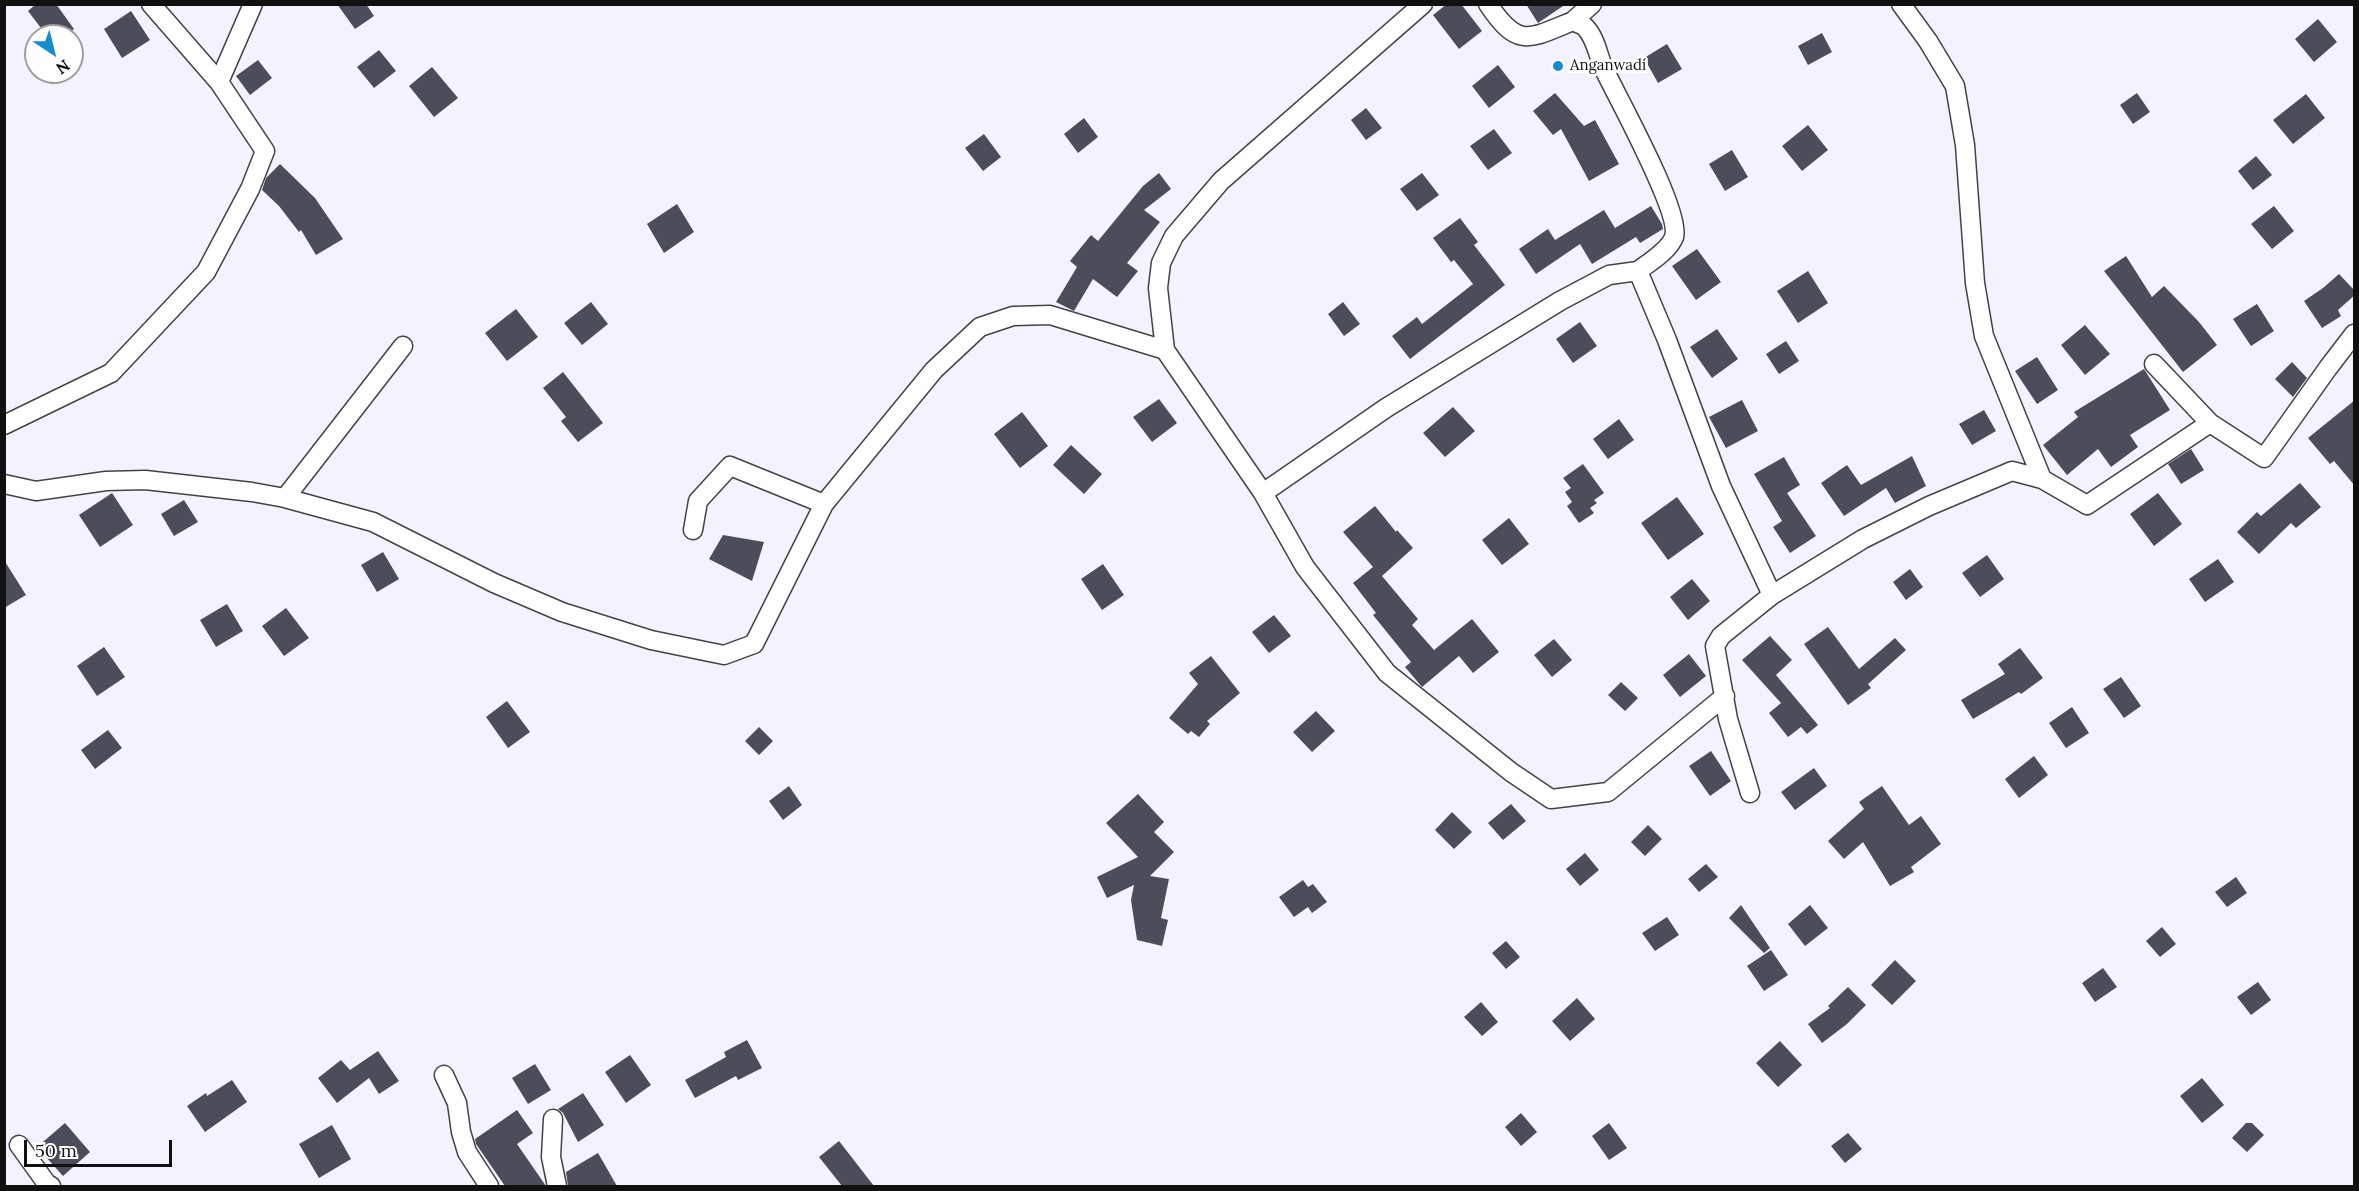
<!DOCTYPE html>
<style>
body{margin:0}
#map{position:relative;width:2359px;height:1191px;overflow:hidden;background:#f5f2ff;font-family:Lora,serif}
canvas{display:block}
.frame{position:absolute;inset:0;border:6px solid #101010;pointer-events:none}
.north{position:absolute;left:24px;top:24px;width:60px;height:60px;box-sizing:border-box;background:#fff;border:2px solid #9f9f9f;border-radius:50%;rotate:145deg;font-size:16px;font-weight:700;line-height:24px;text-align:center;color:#101010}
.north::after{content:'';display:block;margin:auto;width:21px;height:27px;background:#178bd0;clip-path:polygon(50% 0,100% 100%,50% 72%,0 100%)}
.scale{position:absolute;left:24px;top:1140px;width:148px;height:27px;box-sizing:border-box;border:3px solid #101010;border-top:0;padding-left:8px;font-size:18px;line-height:21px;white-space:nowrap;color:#101010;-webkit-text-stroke:4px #fff;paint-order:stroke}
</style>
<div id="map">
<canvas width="2359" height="1191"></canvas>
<div class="frame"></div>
<div class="north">N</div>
<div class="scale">50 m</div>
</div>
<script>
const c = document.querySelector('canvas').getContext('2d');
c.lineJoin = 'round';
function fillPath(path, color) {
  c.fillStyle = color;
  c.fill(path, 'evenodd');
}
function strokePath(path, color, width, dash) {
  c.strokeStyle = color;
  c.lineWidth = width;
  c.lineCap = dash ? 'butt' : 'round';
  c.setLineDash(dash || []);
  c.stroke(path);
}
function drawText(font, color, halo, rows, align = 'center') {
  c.font = font + ' Lora,serif';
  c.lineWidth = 6;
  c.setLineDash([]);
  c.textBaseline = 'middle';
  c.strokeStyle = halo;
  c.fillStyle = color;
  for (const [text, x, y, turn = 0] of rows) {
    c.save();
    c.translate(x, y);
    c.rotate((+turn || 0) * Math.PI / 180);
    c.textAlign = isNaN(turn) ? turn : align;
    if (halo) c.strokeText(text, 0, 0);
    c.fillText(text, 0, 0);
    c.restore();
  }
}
const building = new Path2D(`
 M36,4H56L74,29L64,36H47L28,11Z
 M337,4H366L374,16L355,29Z
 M1447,4H1461L1482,31L1459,49L1433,15Z
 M1526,4H1566L1538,23Z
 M131,11L150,40L122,58L104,29Z
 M2318,19L2337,42L2314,62L2295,39Z
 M1822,33L1832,52L1808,65L1798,46Z
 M1667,44L1682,69L1658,83L1644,58Z
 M379,50L396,71L374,88L357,67Z
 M258,60L272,78L250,95L236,76Z
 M1498,65L1515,87L1489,108L1472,86Z
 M432,67L458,98L434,117L409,86Z
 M1555,93L1584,126L1595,120L1619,164L1589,181L1561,129L1553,135L1533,111Z
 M2137,93L2150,112L2133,124L2120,105Z
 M2306,94L2325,118L2293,144L2273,120Z
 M1366,108L1382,128L1366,140L1351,120Z
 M1084,118L1098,137L1078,153L1064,134Z
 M1808,125L1828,150L1802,171L1782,146Z
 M1494,129L1512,153L1488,170L1470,146Z
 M984,134L1001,157L983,171L965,148Z
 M1732,150L1748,177L1725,191L1709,164Z
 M2256,156L2272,175L2253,190L2238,171Z
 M280,164L315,198L343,239L316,255L301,230L299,232L279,206L262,190L266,178Z
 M1159,173L1171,189L1144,210L1160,222L1127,263L1138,271L1117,297L1093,279L1074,311L1056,302L1077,267L1070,261L1091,235L1098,241L1143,186Z
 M1422,173L1439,195L1417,211L1400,189Z
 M677,204L694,232L664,253L647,224Z
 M1651,206L1662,224L1663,229L1640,243L1636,237L1592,264L1580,244L1536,274L1519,249L1548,229L1555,240L1604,210L1615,228Z
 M2274,206L2294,231L2272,249L2251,224Z
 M1460,218L1478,242L1474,245L1505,285L1410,359L1392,336L1417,317L1422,324L1473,284L1454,260L1451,262L1433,238Z
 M1697,249L1721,282L1696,300L1672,266Z
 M2126,256L2152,297L2164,286L2199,322L2217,345L2183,372L2104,271Z
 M1808,271L1828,303L1798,323L1777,291Z
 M2339,274L2355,291V295L2338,310L2341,316L2322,328L2304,301L2323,288Z
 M591,302L608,324L582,345L564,323Z
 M1343,302L1360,324L1344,336L1328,314Z
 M2257,304L2274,331L2251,346L2233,319Z
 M516,309L538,337L507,361L485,333Z
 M1580,322L1597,346L1573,363L1556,339Z
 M2085,325L2110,354L2085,375L2061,345Z
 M1717,329L1738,359L1712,378L1690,347Z
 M1786,341L1799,361L1779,374L1766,354Z
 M2037,357L2058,390L2037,404L2015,371Z
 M2292,362L2307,378L2293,397L2275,379Z
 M2144,369L2170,410L2130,435L2138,447L2111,467L2098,449L2067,475L2043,445L2078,417L2074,412Z
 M563,372L603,423L578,442L561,421L566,417L543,388Z
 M1159,399L1177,423L1152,442L1133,417Z
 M1742,400L1758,431L1726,448L1709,417Z
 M2355,400V486L2334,461L2330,464L2308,438Z
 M1453,407L1475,431L1445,457L1423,433Z
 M1984,410L1996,431L1972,445L1959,424Z
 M1022,412L1048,446L1020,468L994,434Z
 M1619,419L1634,440L1608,459L1593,439Z
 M1071,445L1102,474L1084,494L1053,465Z
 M2191,449L2204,470L2181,484L2168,464Z
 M1912,456L1926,486L1895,503L1886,488L1844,516L1821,483L1847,465L1861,485Z
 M1784,457L1800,485L1787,493L1816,536L1790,553L1773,527L1782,521L1754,474Z
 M1583,464L1604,493L1594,500L1597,503L1590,508L1594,513L1579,523L1567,506L1572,502L1565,492L1571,488L1563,478Z
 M2300,483L2321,507L2296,528L2291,523L2259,554L2237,532L2257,512L2261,516Z
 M112,493L133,525L100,547L79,515Z
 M2158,493L2182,524L2154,546L2130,514Z
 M1677,497L1704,534L1668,560L1641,523Z
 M184,500L198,522L174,536L161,514Z
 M1375,506L1396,532L1397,530L1413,548L1382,576L1418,619L1412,625L1434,650L1472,619L1499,652L1473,673L1459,656L1422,687L1405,667L1411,662L1373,615L1376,613L1353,583L1373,567L1343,532Z
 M1509,518L1529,544L1502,565L1482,540Z
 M723,535L764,542L752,581L709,559Z
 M383,552L399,579L377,592L361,565Z
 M1987,555L2004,579L1980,597L1962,573Z
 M2218,559L2234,582L2205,602L2189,579Z
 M4,560L26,595L4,608Z
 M1103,564L1124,595L1102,610L1081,579Z
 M1910,569L1923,587L1906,600L1893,582Z
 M1692,579L1710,601L1688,620L1670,597Z
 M227,604L243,631L216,647L200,620Z
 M286,608L309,638L284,656L262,626Z
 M1274,615L1291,636L1269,653L1252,632Z
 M1828,627L1859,669L1895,638L1906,650L1868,684L1871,688L1848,705L1804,644Z
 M1770,636L1792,660L1776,675L1818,725L1807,734L1801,727L1788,737L1769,713L1781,703L1742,660Z
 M1554,639L1572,660L1552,677L1534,655Z
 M104,647L125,677L97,696L77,666Z
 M2020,648L2043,678L2021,694L2019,692L1973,719L1961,700L2005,674L1998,664Z
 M1689,654L1706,676L1680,697L1663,675Z
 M1211,656L1240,693L1207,721L1210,724L1199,737L1191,731L1188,734L1169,718L1198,684L1189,673Z
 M2121,677L2141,706L2124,718L2103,689Z
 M1621,682L1638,698L1625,711L1608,695Z
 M507,701L530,732L508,748L486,717Z
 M2072,707L2089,733L2066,748L2049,723Z
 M1316,711L1335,731L1312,752L1293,732Z
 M759,727L773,741L759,755L745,741Z
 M108,730L122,748L95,769L81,750Z
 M1711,751L1731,781L1710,796L1689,766Z
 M2034,756L2048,775L2019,798L2005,779Z
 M1814,768L1827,786L1795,810L1781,792Z
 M789,786L802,805L783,820L769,801Z
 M1882,786L1909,825L1921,816L1941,844L1911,867L1914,872L1890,886L1863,842L1844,859L1828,841L1864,809L1859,802Z
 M1138,794L1164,822L1154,832L1174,852L1150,876L1169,879L1161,918L1168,920L1162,946L1137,940L1131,900L1134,885L1107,898L1097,877L1138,857L1106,823Z
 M1511,804L1526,821L1503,840L1488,823Z
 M1452,812L1472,832L1454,849L1435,830Z
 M1648,825L1662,839L1645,856L1631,842Z
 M1585,853L1599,870L1580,886L1566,869Z
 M1706,864L1718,877L1699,892L1688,879Z
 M2236,877L2247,893L2227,907L2215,892Z
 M1303,880L1308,887L1313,884L1327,902L1312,913L1308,907L1294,917L1279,897Z
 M1741,905L1770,948L1764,953L1729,918Z
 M1810,905L1828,928L1805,946L1788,924Z
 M1667,917L1679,935L1655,951L1642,933Z
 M2162,927L2176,944L2160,957L2146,941Z
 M1506,941L1520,957L1506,969L1492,953Z
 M1771,950L1788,975L1764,991L1747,966Z
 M1895,960L1916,981L1892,1005L1871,985Z
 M2103,968L2117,987L2095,1002L2082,983Z
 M2258,982L2271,1000L2251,1015L2237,997Z
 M1848,987L1866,1005L1847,1024L1822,1043L1808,1024L1830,1008L1828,1006Z
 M1577,998L1595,1019L1570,1041L1552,1021Z
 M1481,1002L1498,1022L1482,1036L1464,1017Z
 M747,1040L762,1068L738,1080L736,1076L695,1098L685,1080L726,1057L724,1052Z
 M1780,1041L1802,1065L1778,1087L1756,1063Z
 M378,1051L399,1081L379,1094L369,1078L337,1103L318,1078L341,1060L350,1070Z
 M630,1055L651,1085L626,1103L605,1072Z
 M535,1064L551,1090L528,1104L512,1078Z
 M2202,1078L2224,1105L2202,1123L2180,1096Z
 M232,1080L247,1102L205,1132L187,1106L206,1093L207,1096Z
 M583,1093L604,1125L578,1142L563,1113L558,1109Z
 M517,1110L533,1133L517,1144L546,1186H505L476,1144L475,1139Z
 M1521,1113L1537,1132L1521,1146L1505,1127Z
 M65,1123L90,1152L63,1176L37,1147Z
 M1609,1123L1627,1148L1609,1160L1592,1136Z
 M2246,1123H2252L2264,1135L2247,1152L2232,1138Z
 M332,1125L351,1159L319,1178L299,1144Z
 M1848,1133L1862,1149L1845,1163L1831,1146Z
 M839,1141L874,1186H842L819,1157Z
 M598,1153L617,1186H568L566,1172Z`);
const street = new Path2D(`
 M151,4L219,82L253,4
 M1423,4L1221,181L1174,236L1161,263L1158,288L1165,350L1263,493L1305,567L1387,673L1511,772L1551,799L1608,792L1725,696
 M1488,4C1518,49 1529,39 1573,21C1577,23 1583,25 1585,27C1596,38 1598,56 1604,69C1617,97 1682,213 1674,237C1669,251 1648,263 1638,271L1667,340L1721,486L1772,595
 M1901,4L1928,41L1955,86L1965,145L1975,283L1984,336L2042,479
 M1573,21L1592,4
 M2154,364L2210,423
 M4,425L111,373L206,272L250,189L265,151L219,82
 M4,484L36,491L106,481L145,480L252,492L285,498L373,522L494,583L562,612L651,640L724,655L754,644L824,504L730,466L698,501L693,530
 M1263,493L1386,408L1560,301L1609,275L1638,271
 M285,498L403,346
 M824,504L934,370L980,327L1013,316L1050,315L1165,350
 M1750,793L1728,719L1715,646L1721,636L1772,595L1863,539L1929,506L2012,471L2042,479L2087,505L2210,423L2264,458L2328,368L2354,334
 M444,1075L457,1103L461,1132L467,1152L489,1186
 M553,1119L551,1157L557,1186
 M19,1145L47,1184L51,1186`);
const markers = [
 [1558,66,6,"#178bd0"]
];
const poiNames = [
 ["Anganwadi",1570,66]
];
fillPath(building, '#4b4d5a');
strokePath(street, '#434343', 21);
strokePath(street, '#fff', 18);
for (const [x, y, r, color] of markers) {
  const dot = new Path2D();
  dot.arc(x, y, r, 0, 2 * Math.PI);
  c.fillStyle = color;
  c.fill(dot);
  strokePath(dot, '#fff', 2);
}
drawText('15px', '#101010', '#fff', poiNames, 'left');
</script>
